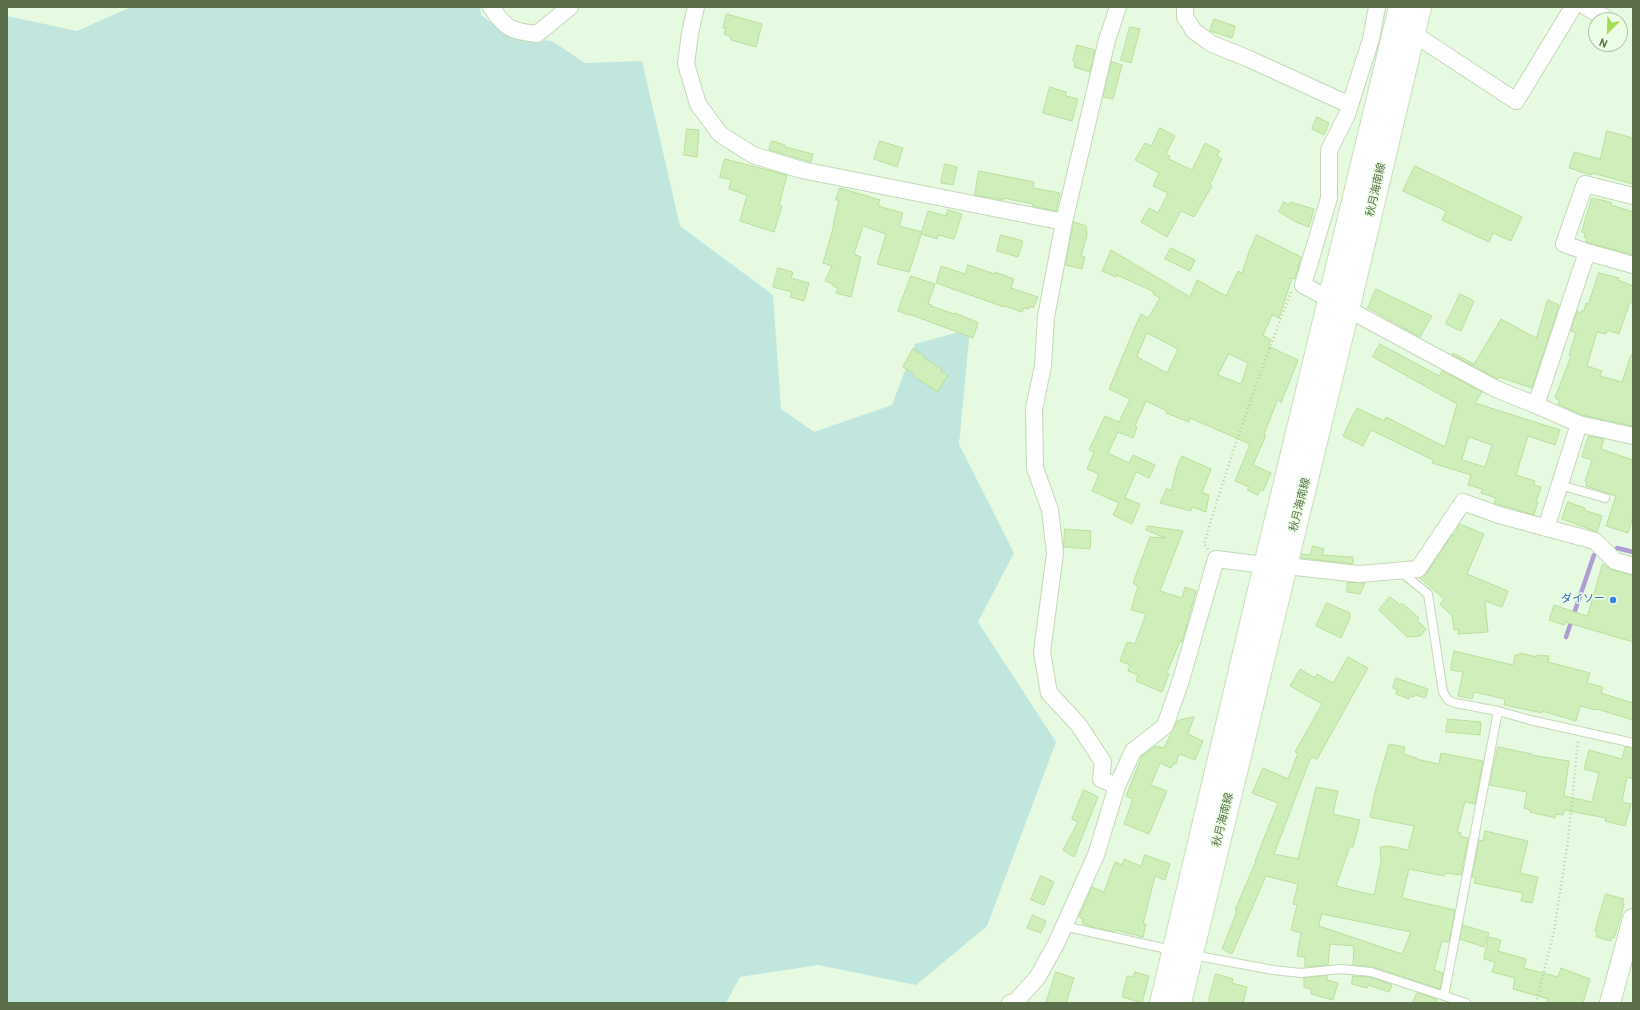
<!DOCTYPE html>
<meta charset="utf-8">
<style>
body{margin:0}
#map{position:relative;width:1640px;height:1010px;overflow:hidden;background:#e6fae1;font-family:Overpass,sans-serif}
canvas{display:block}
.frame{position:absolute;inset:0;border:8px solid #5b6f4a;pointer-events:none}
.north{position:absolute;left:1588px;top:12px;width:40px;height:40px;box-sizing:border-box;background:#ebfee6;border:1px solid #b1c5a8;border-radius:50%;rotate:203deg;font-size:11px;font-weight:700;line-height:16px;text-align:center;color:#5b6f4a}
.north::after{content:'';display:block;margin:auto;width:14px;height:18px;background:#a2de4d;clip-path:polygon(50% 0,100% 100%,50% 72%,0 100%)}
</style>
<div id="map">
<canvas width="1640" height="1010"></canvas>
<div class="frame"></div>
<div class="north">N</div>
</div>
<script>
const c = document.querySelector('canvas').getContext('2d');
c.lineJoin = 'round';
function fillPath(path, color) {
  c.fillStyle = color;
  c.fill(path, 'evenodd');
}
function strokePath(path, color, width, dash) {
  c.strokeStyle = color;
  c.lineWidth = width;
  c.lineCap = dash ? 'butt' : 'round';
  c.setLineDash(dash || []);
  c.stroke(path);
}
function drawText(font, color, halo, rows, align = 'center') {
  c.font = font + ' Overpass,"Noto Sans JP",sans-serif';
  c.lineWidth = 3;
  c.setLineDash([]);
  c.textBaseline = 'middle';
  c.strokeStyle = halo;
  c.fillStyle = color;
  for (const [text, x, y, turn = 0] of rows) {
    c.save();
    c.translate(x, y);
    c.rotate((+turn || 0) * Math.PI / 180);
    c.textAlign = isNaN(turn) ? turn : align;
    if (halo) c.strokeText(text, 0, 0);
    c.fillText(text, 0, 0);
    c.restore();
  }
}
const green = new Path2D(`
 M131,7H480L481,15L511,37L552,41L585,63L642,61L680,226L773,295L781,409L814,432L892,405L915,344L970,329L959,444L1014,553L978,622L1056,742L987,926L916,985L818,965L740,977L726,1003H7V16L77,31Z`);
const stream = new Path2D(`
 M1617,548L1633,552
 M1566,637L1594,555`);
const building = new Path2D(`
 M727,14L762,24L756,47L731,40V37L724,34L726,28H723Z
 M1214,19L1235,26L1232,38L1210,31Z
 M1130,27L1140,29L1131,63L1121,60Z
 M1077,45L1095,50L1090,72L1074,67L1075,62L1073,61Z
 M1112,62L1122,65L1113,99L1103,97Z
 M1050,87L1066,92V96L1078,99L1072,121L1043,113Z
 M1317,117L1329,123L1324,135L1312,129Z
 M1160,128L1175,136L1166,154L1170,156L1169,159L1192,170L1205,143L1220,151L1217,156L1222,159L1210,184L1212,186L1194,217L1181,211L1167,237L1141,222L1149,208L1158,213L1168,193L1153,186L1159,173L1135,160L1145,143L1151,146Z
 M687,129L699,130L697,157L684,155Z
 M1607,131L1633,138V184L1592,173V175L1577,171V170L1569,168L1574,152L1600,159Z
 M772,141L785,145V147L813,154L811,162L769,150Z
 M880,141L903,148L897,167L874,159Z
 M725,159L787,175L779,205L782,206L774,232L740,221L747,195L729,189L731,180L720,177Z
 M945,164L957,167L953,185L941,183Z
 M1415,166L1522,217L1511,241L1493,233L1489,242L1442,220L1446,211L1403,191Z
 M979,171L1034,182L1033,188L1060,193L1056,211L1032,206L1033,204L1003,198V200L975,195Z
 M840,188L880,200L878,206L903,213L899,226L922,232L909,272L877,264L886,234L863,226L854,254L861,257L851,297L836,293L838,288L833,286V284L825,281L832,266L823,263L834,225H833L839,200H836Z
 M1592,198L1606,201L1612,203L1611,205L1633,212V255L1586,242L1587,238L1584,237L1585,233L1582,232Z
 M1284,202L1289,205L1290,202L1314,209L1309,227L1296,222L1279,212Z
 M948,210L962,214L954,239L938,235L937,239L921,234L928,211L946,216Z
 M1074,222L1086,226L1087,236L1081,256L1085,257L1082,269L1066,265Z
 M1001,235L1023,241L1018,257L997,251Z
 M1257,235L1301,257L1295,279L1292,278L1279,318L1272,315L1263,335L1271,340L1268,346L1298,360L1281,403L1278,399L1264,434L1266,435L1253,465L1271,473L1263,491L1260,490L1258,495L1247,490L1249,487L1235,481L1250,444L1190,418L1189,422L1166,413L1167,411L1146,401L1135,426L1137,427L1133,438L1118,432L1108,453L1129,463L1133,455L1155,465L1149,478L1136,472L1125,498L1140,504L1132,524L1113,515L1119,503L1092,491L1099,474L1087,469L1094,452L1089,450L1105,416L1119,422L1130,399L1109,389L1135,327L1141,314L1148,318L1160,298L1153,294L1154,292L1117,275L1116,277L1102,271L1111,250L1190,297L1197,280L1226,296L1238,271L1242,273L1250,249ZM1147,333L1178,349L1167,373L1137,357ZM1229,354L1248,363L1241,384L1218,375Z
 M1171,248L1195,260L1190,271L1165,259Z
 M968,265L995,274V272L1014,279L1011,288L1038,297L1033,308L1030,306L1029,309L1024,308L1022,312L1005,306L1004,307L936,283L941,266L965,274Z
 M778,268L793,272L791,278L809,283L804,301L790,297L792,292L773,287Z
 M1599,273L1619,278L1618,280L1633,286V303L1630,302L1619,334L1607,330L1606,334L1597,332L1587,366L1602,371L1600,376L1622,382L1631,355H1633V422L1632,426L1582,415L1558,404L1559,400L1555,398L1571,356L1569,355L1576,333L1571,331L1577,311L1581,313L1582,310L1584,311L1586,303L1588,304Z
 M911,276L935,284L928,304L932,305L931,306L954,314L955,313L977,322L978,323L973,338L909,314V315L898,311Z
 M1376,289L1432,316L1420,337L1368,308Z
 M1460,294L1474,301L1461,331L1446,324Z
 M1548,300L1559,305L1532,388L1499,377L1498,379L1452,355L1453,353L1474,364L1501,319L1536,338Z
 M1380,344L1439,376L1442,371L1482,392L1475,403L1560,430L1555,445L1528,436L1516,475L1535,481L1534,485L1541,487L1536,502H1538L1534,515L1494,503L1496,498L1481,493L1482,489L1468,485L1471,475L1432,463L1433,460L1371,430L1363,446L1343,436L1354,413H1355L1357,408L1384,421L1386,417L1445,447L1457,404L1373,357ZM1469,437L1492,445L1485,467L1462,460Z
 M913,349L925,357L924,358L942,369L941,371L948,375L938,392L913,376L915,374L903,367Z
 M1589,436L1604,439L1601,449L1633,460V517L1628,533L1606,526L1616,496L1586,486L1587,482L1585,481L1592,460L1582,457Z
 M1182,456L1211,469L1202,493L1209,495L1206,512L1192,507L1191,511L1160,503L1167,488L1171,491L1177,467Z
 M1568,502L1585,508L1584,510L1602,516L1597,532L1562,519Z
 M1460,524L1484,534L1467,574L1508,591L1502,607L1485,601L1488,632L1458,634L1459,630H1454L1452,616L1440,604L1444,599L1420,578L1426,574L1452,535L1453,536Z
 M1148,526L1183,531L1160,591L1182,598L1185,587L1196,591L1184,635L1182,642L1180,641L1167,673L1169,674L1162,692L1136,681L1138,675L1128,671L1130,665L1120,661L1127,642L1135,644L1146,614L1131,610L1138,586L1133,583L1150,537L1166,538L1146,530Z
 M1065,529L1091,531L1090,549L1064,547Z
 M1313,546L1324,549L1322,555L1353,557V564L1301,558L1302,554L1310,555Z
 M1603,564L1612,570L1633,575V642L1565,622L1564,625L1549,620L1554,605L1587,616Z
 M1348,582L1365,583L1360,594L1347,592Z
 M1390,597L1400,605L1402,603L1419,618L1417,620L1426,629L1420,636L1407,637L1379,610Z
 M1327,603L1350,613V618L1341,638L1316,626Z
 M1454,651L1513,665L1515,655H1519L1520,653L1537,657V655L1549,656L1548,662L1590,673L1587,683L1603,687L1601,693L1633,703V720L1597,709L1596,710L1580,706L1576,721L1542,711V713L1504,705L1505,699L1474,692L1472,699L1458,696L1463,672L1451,670Z
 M1348,657L1368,668L1317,759L1311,757L1274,854L1298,859L1316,787L1338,791L1333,814L1360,820L1353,847L1350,846L1336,886L1374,895L1381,862L1380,847L1389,846L1408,850L1414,826L1370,817L1375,792L1389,744L1405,747L1403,754L1417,758L1416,759L1439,764L1441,753L1483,761L1475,804L1465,802L1457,832L1461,833L1460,836L1468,838L1461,875L1445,873L1444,876L1409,869L1402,898L1455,910L1449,942L1442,941L1434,970L1443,973L1440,989L1373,967L1353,965L1354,946L1330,944L1328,965L1305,967V957L1297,956L1301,933L1291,930L1297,905L1293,904L1298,884L1266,876L1232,954L1222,949L1237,911L1235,910L1256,861H1255L1278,803L1252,793L1263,768L1288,779L1298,753L1295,752L1322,704L1290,686L1300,669L1315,678L1317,674L1333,683ZM1322,914L1411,932L1402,954L1319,926Z
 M1396,678L1428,689L1425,698L1415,695L1414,697L1410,696L1409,699L1396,694L1397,690L1393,688Z
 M1194,717L1188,734L1203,741L1195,760L1179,754L1176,764L1174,763L1171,768L1160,763L1151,785L1167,791L1149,834L1124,824L1133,799L1126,796L1142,756L1156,746L1164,748L1177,721Z
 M1448,719L1481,722L1480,735L1446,732Z
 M1498,747L1532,754L1531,755L1569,761L1564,796L1592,802L1599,773L1584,769L1589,750L1622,759L1625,747L1633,748V779L1627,777L1622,802L1631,804L1625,826L1605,821L1606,818L1564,810L1563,815L1556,814L1555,818L1530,812V810L1524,808L1527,792L1490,785Z
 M1084,790L1098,797L1074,857L1063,850L1078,822L1072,819Z
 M1485,831L1528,841L1520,873L1538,877L1532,903L1521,901L1523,893L1474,883L1476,877H1472L1479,840L1483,841Z
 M1145,855L1170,864L1165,880L1155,876L1143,924H1146L1143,937L1115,930L1114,932L1089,926L1082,923L1083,919L1079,917L1092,887L1104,892L1115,862L1122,865L1124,859L1141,866Z
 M1041,876L1054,882L1044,905L1031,900Z
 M1606,894L1624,899L1622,904H1624L1618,926L1614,938L1612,937L1611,941L1596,937L1597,932L1595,931Z
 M1033,915L1046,921L1041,933L1027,928Z
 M1463,925L1489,933L1484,947L1460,939Z
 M1489,937L1501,940L1498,951L1526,959L1524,968L1558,977L1561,968L1590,979L1583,1003H1547L1548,999L1513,989L1515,978L1492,972L1495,962L1484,959Z
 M1056,972L1074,978L1066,1003H1046Z
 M1135,972L1149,976L1142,1003L1122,997L1127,976L1133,977Z
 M1216,974L1233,979L1232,983L1247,987L1243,1003H1208Z
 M1327,976V980L1338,983L1333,1000L1311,994L1312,990L1304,987V978Z
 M1353,976L1370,977L1392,985L1389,992L1368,985L1367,988L1352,984Z
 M1417,993L1437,999L1436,1003H1413Z`);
const path = new Path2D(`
 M1208,549L1204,544C1229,459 1259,375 1291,292
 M1536,1003L1554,931L1568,841L1578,741`);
const service = new Path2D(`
 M1560,485L1605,498
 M1401,572L1428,594L1443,692L1448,700L1455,703L1498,711L1530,720L1633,743
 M1063,926L1172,950
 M1193,955L1273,970L1301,973L1341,969L1371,972L1466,1003
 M1444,996L1498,711`);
const minor = new Path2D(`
 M491,7C506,29 510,31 537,34L570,7
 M696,7L690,33L686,64L698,104L720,134L753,155L802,170L1064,222
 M1185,7V17L1194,31L1212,44L1247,58L1350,105L1347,115L1329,150V198L1303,285L1496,389L1536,405L1579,424L1633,436
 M1586,7L1604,17
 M1414,34L1516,101L1573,7
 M1350,105L1371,39L1377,7
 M1633,196L1585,184L1564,244L1587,252L1633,265
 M1536,405L1587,252
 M1546,528L1579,424
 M1117,786L1101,779L1103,762L1078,724L1049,693L1042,652L1055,553L1050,510L1035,468L1034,409L1043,366L1046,317L1064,222L1107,40L1118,7
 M1010,1003L1016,1001L1037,978L1056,944L1096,855L1117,786L1133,751L1165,726L1181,680L1216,559L1265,565L1286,566L1359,574L1418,569L1463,502L1499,515L1595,541L1615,561L1633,566`);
const tertiary = new Path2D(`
 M1610,1003L1633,919`);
const secondary = new Path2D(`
 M1161,1003L1265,565L1400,7
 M1180,1003L1348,310L1420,7`);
const markers = [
 [1613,600,4,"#3f7fe0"]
];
const streetNames = [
 ["秋月海南線",1377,190,-77],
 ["秋月海南線",1301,505,-76],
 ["秋月海南線",1224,820,-76]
];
const shopNames = [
 ["ダイソー",1605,600]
];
fillPath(green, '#c1e6de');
strokePath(stream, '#b09ed3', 4.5);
fillPath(building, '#d0eeba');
strokePath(building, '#b9df9c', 1);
strokePath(service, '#c4d9b8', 10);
strokePath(minor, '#c4d9b8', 18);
strokePath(tertiary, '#c4d9b8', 22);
strokePath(secondary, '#c7dfb9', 24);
strokePath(path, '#b4d29e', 2.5, [1, 3]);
strokePath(service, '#fff', 8);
strokePath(minor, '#fff', 16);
strokePath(tertiary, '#fff', 20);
strokePath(secondary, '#fff', 22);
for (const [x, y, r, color] of markers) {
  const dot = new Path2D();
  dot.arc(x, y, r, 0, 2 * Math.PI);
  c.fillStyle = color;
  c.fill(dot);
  strokePath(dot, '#ebfee6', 1.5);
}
drawText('11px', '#5b6f4a', '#ebfee6', streetNames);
drawText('11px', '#366cbe', '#ebfee6', shopNames, 'right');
</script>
